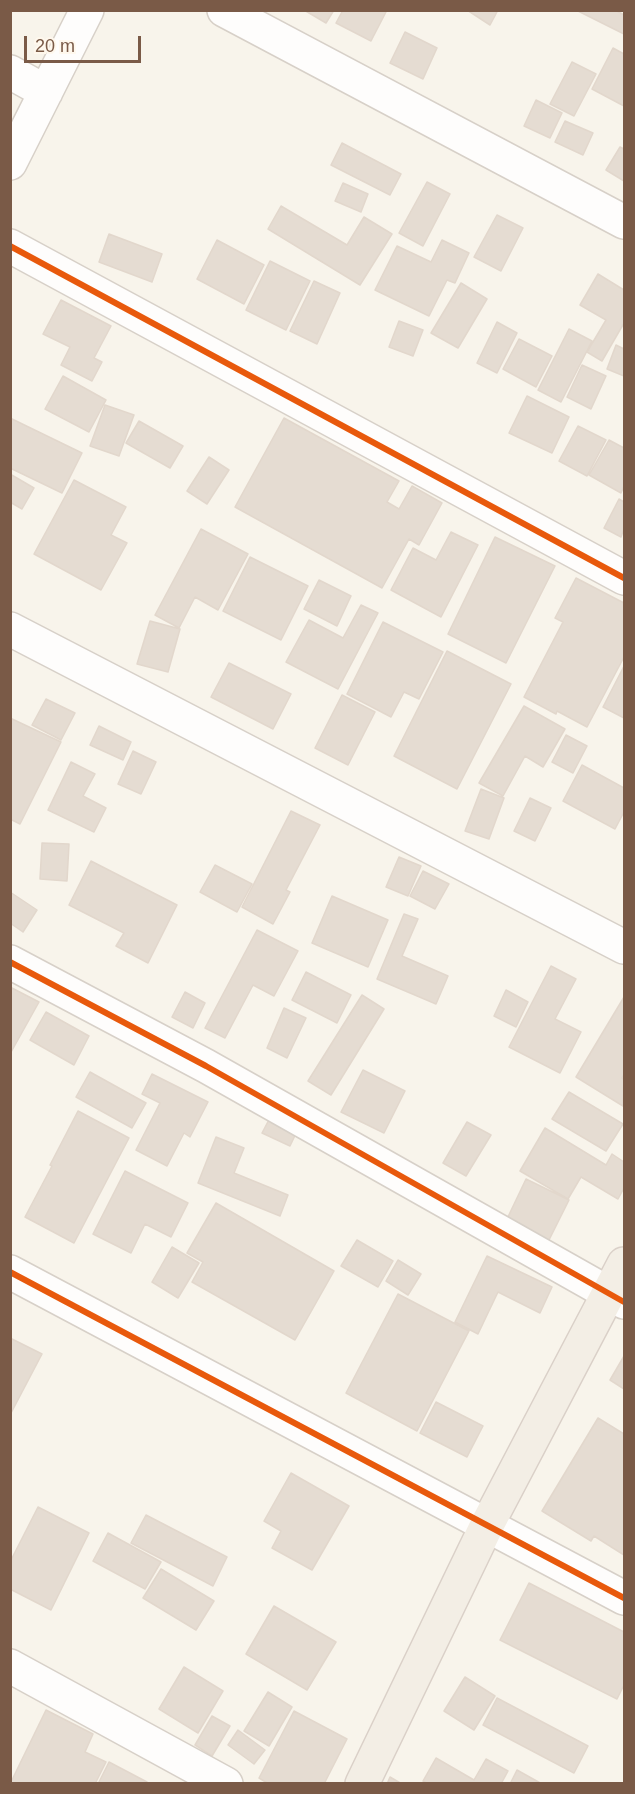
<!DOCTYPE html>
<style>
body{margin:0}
#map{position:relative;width:635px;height:1794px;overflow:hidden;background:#f8f4eb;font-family:Helvetica,sans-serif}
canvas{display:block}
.frame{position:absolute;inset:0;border:12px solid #7a5a47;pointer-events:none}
.scale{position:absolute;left:24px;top:36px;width:117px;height:27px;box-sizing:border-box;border:3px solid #7a5a47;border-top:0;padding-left:8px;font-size:18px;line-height:21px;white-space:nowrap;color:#7a5a47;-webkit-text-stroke:4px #fff8ed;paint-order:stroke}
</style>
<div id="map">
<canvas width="635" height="1794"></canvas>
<div class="frame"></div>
<div class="scale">20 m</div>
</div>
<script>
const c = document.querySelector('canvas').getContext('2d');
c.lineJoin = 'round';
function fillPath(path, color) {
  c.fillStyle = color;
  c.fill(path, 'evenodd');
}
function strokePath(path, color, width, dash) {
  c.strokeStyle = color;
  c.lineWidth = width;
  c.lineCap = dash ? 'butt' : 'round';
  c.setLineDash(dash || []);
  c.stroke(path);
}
const building = new Path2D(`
 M304,10H334L326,23Z
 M343,10H387L371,41L336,23Z
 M467,10H498L490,25Z
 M576,10H615L624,15V34Z
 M405,32L437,48L423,79L390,63Z
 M613,48L624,54V106L592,89Z
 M572,62L596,74L574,116L550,104Z
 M536,100L562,113L550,138L524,126Z
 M565,121L593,133L583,155L555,142Z
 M342,143L401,174L390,195L331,165Z
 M620,147L624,149V181L606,170Z
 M427,182L450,194L423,246L399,233Z
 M343,183L368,194L361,212L335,201Z
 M281,206L347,245L364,217L392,234L360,285L268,229Z
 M497,215L523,228L501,271L474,257Z
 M109,234L162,254L152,282L99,262Z
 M217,240L264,265L244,304L197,279Z
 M442,240L469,253L455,283L447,280L429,316L375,290L397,246L431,262Z
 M270,261L310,281L286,330L246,310Z
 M598,274L624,290V323L602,361L587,352L606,320L580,305Z
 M314,281L340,293L317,344L290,331Z
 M461,283L487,299L458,348L431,333Z
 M61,300L111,326L94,358L102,362L92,381L61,365L70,347L43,334Z
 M399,321L423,330L413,356L389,347Z
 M497,322L517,333L497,373L477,363Z
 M569,329L592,341L561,402L538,390Z
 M519,339L552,356L536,387L503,369Z
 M616,345L624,349V376L607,369Z
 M582,365L606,376L591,409L567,397Z
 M63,376L106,400L89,432L45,409Z
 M527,396L569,417L552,453L509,433Z
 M105,405L134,415L119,456L90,446Z
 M10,418L82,453L62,493L10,468Z
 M284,418L399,481L387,502L399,509L412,486L442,503L419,545L409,539L382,588L235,507Z
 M139,421L183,446L170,468L126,443Z
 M578,426L606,440L587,476L559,461Z
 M609,440L624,448V486L621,493L589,475Z
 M209,457L229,470L207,504L187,491Z
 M10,474L34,488L22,509L10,502Z
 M74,480L126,507L111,535L127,543L101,590L34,554Z
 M619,499L624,502V529L621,537L604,528Z
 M201,529L248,554L218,610L195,597L179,628L155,615Z
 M451,532L478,545L441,617L391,590L413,548L436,560Z
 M495,537L555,566L506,663L448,634Z
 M250,557L308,586L281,640L223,611Z
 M576,578L624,603V657L587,727L557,711L556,714L524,697L563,622L555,618Z
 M319,580L351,596L337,626L304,609Z
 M361,605L378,613L338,689L286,662L309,620L343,638Z
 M150,621L180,629L168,672L137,664Z
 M383,622L443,652L419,699L404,692L391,717L347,694Z
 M447,651L511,684L457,789L394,756Z
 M229,663L291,694L273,729L211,697Z
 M624,666V718L603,707Z
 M342,695L375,712L348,765L315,748Z
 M46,699L75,713L61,740L32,725Z
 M524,706L565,729L543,767L525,756L503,796L479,783Z
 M10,718L61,742L20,824L10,819Z
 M99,726L131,742L123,760L90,745Z
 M566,735L587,746L573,773L552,762Z
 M133,751L156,762L141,794L118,784Z
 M71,762L95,774L83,796L106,808L94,832L48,810Z
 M582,765L624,788V812L615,829L563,801Z
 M481,789L504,798L489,839L465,831Z
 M530,798L551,808L535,841L514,831Z
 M291,811L320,825L286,890L290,892L273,924L242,907Z
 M42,843L69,844L67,881L40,879Z
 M399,857L421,866L408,896L386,887Z
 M91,861L177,905L148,963L116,946L124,933L69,905Z
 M215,865L252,884L237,912L200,892Z
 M423,871L449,884L435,909L410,896Z
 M10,892L37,910L23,932L10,923Z
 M332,896L388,920L368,967L312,943Z
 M404,914L418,919L402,956L448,976L436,1004L377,979Z
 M257,930L298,951L274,996L253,985L225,1038L205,1028Z
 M551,966L576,979L555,1019L581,1032L560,1073L509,1047Z
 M306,972L351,995L337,1023L292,1000Z
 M10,987L39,1002L10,1054Z
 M506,990L528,1002L516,1027L494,1016Z
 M185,992L205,1003L193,1028L172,1017Z
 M362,995L384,1009L331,1095L308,1081Z
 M624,997V1074L622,1078L624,1080L623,1106L576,1077Z
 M284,1008L306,1018L287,1058L267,1048Z
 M46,1012L89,1036L74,1065L30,1040Z
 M363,1070L405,1091L384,1133L341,1112Z
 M90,1072L146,1103L132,1128L76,1097Z
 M152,1074L208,1102L190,1137L184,1133L167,1166L136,1150L160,1103L142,1094Z
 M569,1092L623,1124L606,1151L552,1119Z
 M78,1111L129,1138L74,1243L25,1217L52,1166L50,1165Z
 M273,1112L300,1125L290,1146L262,1133Z
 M467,1122L491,1135L466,1176L443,1163Z
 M545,1128L606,1165L612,1154L624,1162V1188L618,1199L581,1177L568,1199L520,1171Z
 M216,1137L244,1148L234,1173L288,1195L280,1216L198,1183Z
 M125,1171L188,1203L171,1237L145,1224L131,1253L93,1234Z
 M526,1179L569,1200L548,1242L506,1221Z
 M216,1203L334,1271L295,1340L192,1282L203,1262L187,1253Z
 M357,1240L393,1261L378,1287L341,1266Z
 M172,1247L199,1263L178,1298L152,1282Z
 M487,1256L552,1287L540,1313L498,1292L478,1334L455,1322Z
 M398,1260L421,1274L408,1295L386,1281Z
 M398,1294L469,1331L417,1431L346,1393Z
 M10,1338L42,1354L10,1415Z
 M624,1356V1389L610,1380Z
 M436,1402L483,1426L467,1457L420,1433Z
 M598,1418L624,1434V1555L594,1536L591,1541L542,1511Z
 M291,1473L349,1506L312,1570L272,1548L281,1531L264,1521Z
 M38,1507L89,1533L51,1610L10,1589V1562Z
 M146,1515L227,1557L213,1586L131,1543Z
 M108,1533L161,1562L145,1589L93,1561Z
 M161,1569L214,1601L196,1630L143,1598Z
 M529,1583L624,1632V1685L617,1699L500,1640Z
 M274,1606L336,1642L307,1690L246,1654Z
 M184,1667L223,1691L198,1733L159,1709Z
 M465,1677L495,1696L474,1730L444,1711Z
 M268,1692L292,1707L269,1746L244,1731Z
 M497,1698L588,1746L574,1773L483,1725Z
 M46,1710L93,1734L85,1752L106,1762L95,1784H10Z
 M294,1711L347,1739L324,1784H269L259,1778Z
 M212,1716L230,1726L212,1756L195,1745Z
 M238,1730L265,1750L254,1764L228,1745Z
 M436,1758L474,1780L486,1759L508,1771L501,1784H428L423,1781Z
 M109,1762L147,1782L146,1784H98Z
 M517,1770L542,1784H510Z
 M390,1777L402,1784H387Z`);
const minor = new Path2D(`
 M224,10L624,222
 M10,72L46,92
 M10,163L87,10
 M10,246L624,578
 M10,629L624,947
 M10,962L206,1066L624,1302
 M10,1272L624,1598
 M10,1666L226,1784`);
const major = new Path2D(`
 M362,1784L487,1525L624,1264`);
const cycleway = new Path2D(`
 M10,246L624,578
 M10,962L206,1066L624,1302
 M10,1272L624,1598`);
fillPath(building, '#e5dcd2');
strokePath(building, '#e2d7cc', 1.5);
strokePath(minor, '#d7d0c8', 36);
strokePath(major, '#dad0c8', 36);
strokePath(minor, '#fefdfc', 33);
strokePath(major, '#f3eee5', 33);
strokePath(cycleway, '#e8590c', 6);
</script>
